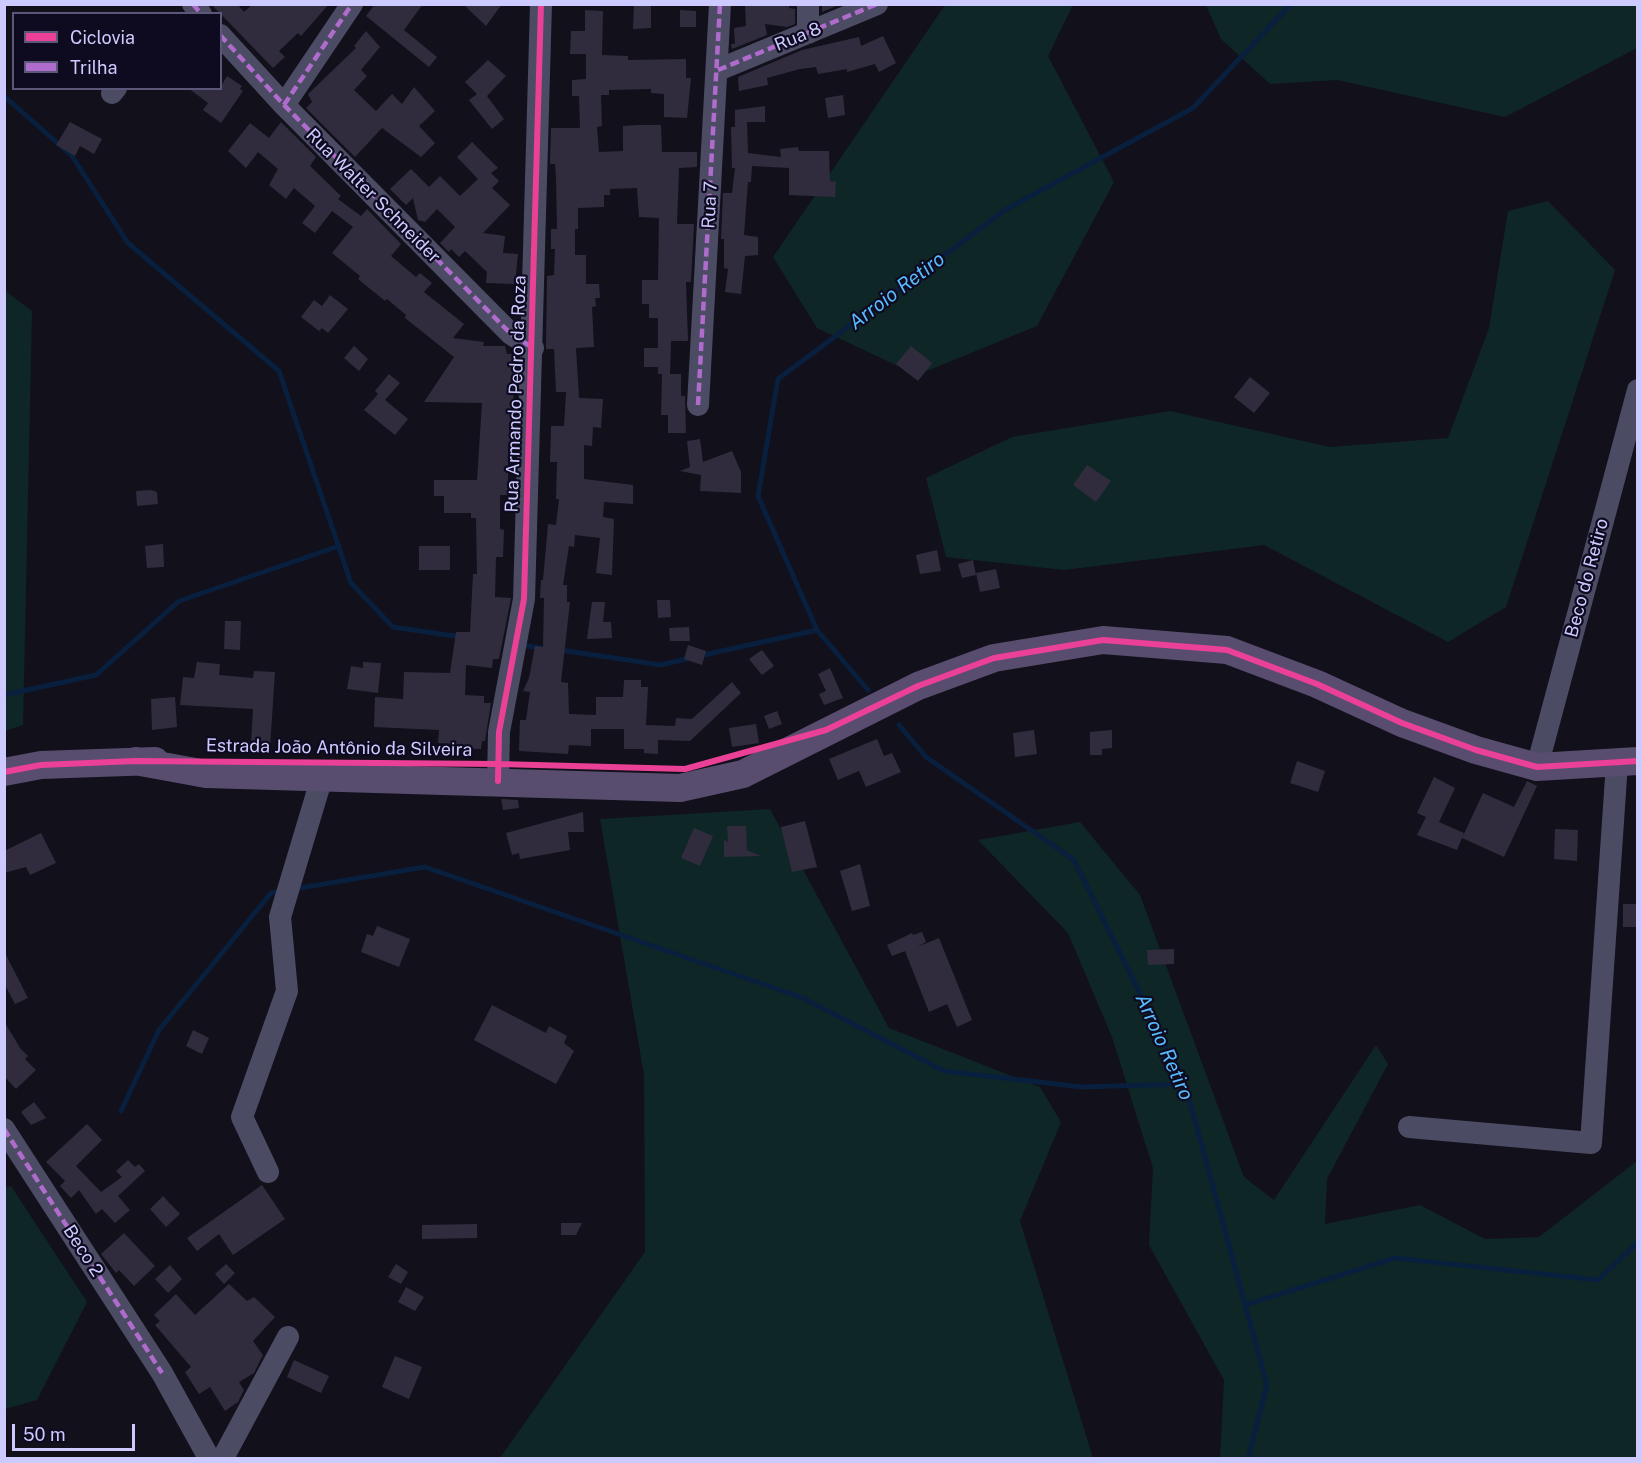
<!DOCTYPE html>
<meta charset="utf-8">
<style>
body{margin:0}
#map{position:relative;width:1642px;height:1463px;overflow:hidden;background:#12101b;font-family:"Public Sans",sans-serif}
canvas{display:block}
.frame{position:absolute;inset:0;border:6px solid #cdcaff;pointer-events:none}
.legend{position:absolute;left:12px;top:12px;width:210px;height:78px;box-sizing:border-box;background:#0e0b20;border:2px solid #5a5779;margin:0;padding:8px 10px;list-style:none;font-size:18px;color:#cdcaff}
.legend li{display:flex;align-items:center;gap:12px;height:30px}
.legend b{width:30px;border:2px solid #5a5779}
.scale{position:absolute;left:12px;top:1424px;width:123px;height:27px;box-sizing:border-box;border:3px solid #cdcaff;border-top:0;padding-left:8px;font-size:18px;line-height:21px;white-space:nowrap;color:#cdcaff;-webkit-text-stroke:4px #0e0b20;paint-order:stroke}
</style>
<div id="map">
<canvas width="1642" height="1463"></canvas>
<div class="frame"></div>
<ul class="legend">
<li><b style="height:8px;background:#ea4096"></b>Ciclovia</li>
<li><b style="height:8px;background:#b06ccc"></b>Trilha</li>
</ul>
<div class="scale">50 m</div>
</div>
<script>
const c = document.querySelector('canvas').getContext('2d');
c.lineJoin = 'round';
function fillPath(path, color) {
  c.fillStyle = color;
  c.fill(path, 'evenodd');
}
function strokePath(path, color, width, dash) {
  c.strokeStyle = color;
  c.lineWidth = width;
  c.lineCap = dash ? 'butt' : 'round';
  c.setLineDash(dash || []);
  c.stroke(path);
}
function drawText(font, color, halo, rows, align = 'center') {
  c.font = font + ' "Public Sans",sans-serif';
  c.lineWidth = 4.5;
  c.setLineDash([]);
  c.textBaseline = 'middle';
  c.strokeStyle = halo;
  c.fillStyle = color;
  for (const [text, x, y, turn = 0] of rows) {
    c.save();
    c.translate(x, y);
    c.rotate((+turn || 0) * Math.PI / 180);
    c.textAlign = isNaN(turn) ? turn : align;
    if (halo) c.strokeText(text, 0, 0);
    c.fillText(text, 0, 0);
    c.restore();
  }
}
const green = new Path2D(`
 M945,5H1073L1048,56L1114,182L1037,326L917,375L817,328L773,257Z
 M1206,5H1637V48L1505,117L1337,80L1270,84L1221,39Z
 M1548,201L1615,270L1506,607L1448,642L1264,545L1064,570L946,557L926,478L1012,437L1170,411L1330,447L1448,438L1489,328L1508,211Z
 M4,290L32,311L23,725L5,731Z
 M770,809L889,1028L1040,1087L1061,1122L1020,1221L1093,1458H500L645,1252L644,1075L600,819Z
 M1080,822L1140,895L1244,1177L1274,1200L1376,1045L1388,1064L1327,1179L1325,1224L1420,1205L1485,1239L1539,1237L1637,1161V1458H1220L1224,1380L1149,1245L1153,1168L1112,1037L1068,933L978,840Z
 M11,1186L87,1302L37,1400L5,1409L4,1188Z`);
const stream = new Path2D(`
 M4,96L72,156L128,243L279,371L351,583L393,627L461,637
 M521,645L541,648
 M560,650L661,665L690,658
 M699,656L817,630
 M868,690L817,630L758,496L778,379L1005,210L1193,108L1291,4
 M4,695L96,675L179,601L339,546
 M899,725L926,757L1074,860L1185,1084L1267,1385L1248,1458
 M294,889L425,867L803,998L944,1071L1082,1087L1185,1084
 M121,1111L159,1030L271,893L282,891
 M1245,1305L1395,1258L1598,1280L1638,1242`);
const building = new Path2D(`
 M211,4H237L244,12L253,4H329L301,36L298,33L279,51L285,57L273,68Z
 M375,4H423L404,30L437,57L429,67L366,16Z
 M463,4H502L486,26Z
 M634,4H651V28L633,29Z
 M745,4H789V8L795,9V24L787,27L765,24L767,35L732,49L731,44H735L734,28L746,26Z
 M822,4H841L822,12Z
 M585,10L603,11L602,55L628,56V60L686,59V78H691L687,118L664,117V94L651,93V89L609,90V95H601L602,126L597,127L599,152L623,151V126L637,125H661L662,152H697V167L679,168L677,224H694L691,282H686L688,341H671L670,374H658V367H644V348H658V318H649V304H642V280H658L659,218L639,217L637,188L610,189V195H604V207L578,208V229H575V255H586V284H599L600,298H595L596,306L592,307L594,347L576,348L579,398L603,399L601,428L593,427L592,446L584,445V479L633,485V504L604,502L603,517L614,519L612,575L596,573L600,538L575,535L574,547L569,546L563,585H567V602H570L561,682L568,683L569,714L596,715V697H623L624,680H641V687H648L646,725L675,726L676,718L692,719L732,682L741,693L690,741L658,740V754L644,753V749H624V729H591V746L569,745L568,754L519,751L520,720H526L530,692L523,691L529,678L535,646L543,647L544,598H540L541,580H543L548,524L556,525L559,499H556L557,462H550L551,426H564L566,392H556L554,349H546V344L547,276L554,275L555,249H551V229H557L556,178L555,164H550L551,128H580L579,96H572V80L586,79V54H570L571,31H585Z
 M680,10L696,11V27H680Z
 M366,31L380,47L361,70L367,76L354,90L376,111L392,94L402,104L414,87L435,111L419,126L435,143L421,157L382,128L355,157L306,108L312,102L308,94L356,48L354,46Z
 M883,36L896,63L879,72L875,64L847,72V69L818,74L816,67L800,69L767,78L768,85L739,91L738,77L802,50L859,37L861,46Z
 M488,60L506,76L487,96L504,119L492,129L469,100L477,94L465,82Z
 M227,76L242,86L240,89L243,91L221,123L203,110L208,103L188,88H220Z
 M843,95L845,115L828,118L825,98Z
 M765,106V122H747L748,153L781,157L780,149L798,147L799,151H829L830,181L836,182L835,197L789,195V168L752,166L751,182H748L744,235L758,237V255L745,256L741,294L725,292L728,269L724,268V239H721L723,193H732L735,168H732L731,127H735V110Z
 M70,122L102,139L94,154L80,146L75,156L56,145Z
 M281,122L316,157L310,166L341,196L338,199L361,216L367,209L401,244L391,256L416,277L420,273L432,283L424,292L464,324L453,338L484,342L483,346H505L507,354H513L514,443H508V495H500V529L504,530L503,557H496L495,597L511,598L499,659H493L492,668L466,665L465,695L484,696V703H491L485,741H482L481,749L453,748V744L438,743L439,730L374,727L375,697L403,699L404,672L450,673L456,632H470L473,574H477L476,518H471V513H444V496H434V480H477L482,403L424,402L454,357L405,318L406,315L387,299L385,301L358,279L360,276L332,253L353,227L332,211L315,233L302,223L315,206L294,188L286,199L269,185L278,169L258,152L246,168L228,151L250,123L269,138Z
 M472,142L498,168L491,173L499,181L492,188L510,205L483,233L505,236L503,253L518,254L515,284L486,283L487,272L465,251L459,257L451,249L449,252L440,243L455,227L437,209L425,222L418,220L413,198L406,205L390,189L411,169L429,187L440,176L460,196L478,179L457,157Z
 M330,295L348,309L328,333L322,328L319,331L301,317L314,300L322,306Z
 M354,346L368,359L359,371L344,358Z
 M911,346L932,363L918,381L896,364Z
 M389,374L400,383L385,400L408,419L395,435L364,410L378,394L375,391Z
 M662,374H681V396H685L686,433H668V415H661Z
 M1250,377L1270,393L1254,413L1234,397Z
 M700,439L703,462L732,451L741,472V493L700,491L701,475L680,471L690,467L687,441Z
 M1087,465L1111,481L1096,502L1073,485Z
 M151,490L157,492L158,504L137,506L136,491Z
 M163,544L164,567L147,568L145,546Z
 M419,546H450V570H419Z
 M937,550L941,571L920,574L916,555Z
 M973,560L976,575L962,578L958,564Z
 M996,569L1000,588L980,592L976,573Z
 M657,600H670L671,617L658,618Z
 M592,602H605L603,622H611L612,638L587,639Z
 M225,621H241L240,650L224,649Z
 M689,627L690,641H670L669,628Z
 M688,645L706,651L702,665L684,659Z
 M762,650L774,666L762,675L749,659Z
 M197,662L220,664L219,675L253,678L254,671L275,672L270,748L252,746L251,744L253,709L180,705L183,677L194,678Z
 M363,662L381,663L378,693L347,689L351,666L363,668Z
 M830,668L843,698L824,705L819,694L826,691L818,674Z
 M175,697L177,727L152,730L151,699Z
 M777,711L782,724L769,729L764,716Z
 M756,724L759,743L732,747L729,728Z
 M1034,730L1037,754L1015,757L1013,733Z
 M1112,730V748L1102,749V755H1090V732Z
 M877,739L884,756L892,753L901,772L866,787L859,771L838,780L829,759Z
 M1297,761L1325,771L1318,792L1290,783Z
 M1434,777L1455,788L1439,822L1464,833L1457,850L1417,835L1426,817L1417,813Z
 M1527,781L1537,786L1504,857L1462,838L1483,793L1514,807Z
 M501,799L518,800L519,808L503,810Z
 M583,812L584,832H568L570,850L520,859L519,853L512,855L506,833Z
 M805,821L817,867L792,872L781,827Z
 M727,826H746L747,850L761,856L724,857V840L728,842Z
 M694,828L713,836L700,866L681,858Z
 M1555,829L1578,830L1577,861L1554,859Z
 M41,833L56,863L30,875L26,867L4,873V851Z
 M860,864L870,906L852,911L840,871Z
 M1623,904H1638V927H1623Z
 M377,926L410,939L399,967L361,952L367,934L373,936Z
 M922,932L926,942L917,947L939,938L972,1020L957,1027L947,1004L929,1012L905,951L892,956L887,945L912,933L913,935Z
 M1174,949V964L1148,965L1147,950Z
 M4,951L28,998L15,1004L4,983Z
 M492,1005L546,1033L549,1026L567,1036L564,1043L574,1051L556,1084L474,1040Z
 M4,1021L20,1048L28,1056L25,1059L36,1070L16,1089L4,1076Z
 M193,1030L209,1038L202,1054L186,1046Z
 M34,1102L46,1118L31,1125L21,1112Z
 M87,1124L102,1140L76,1166L101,1192L122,1177L116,1171L128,1160L135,1167L139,1164L145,1171L118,1196L130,1210L115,1223L102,1209L96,1214L79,1190L71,1198L60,1186L65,1181L46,1162Z
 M262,1185L285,1219L233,1255L219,1234L197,1251L187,1238Z
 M163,1196L180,1214L166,1227L150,1209Z
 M561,1223H582L576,1235H561Z
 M477,1224V1238L422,1239V1225Z
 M124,1233L155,1266L134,1286L119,1270L116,1273L101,1254Z
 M226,1264L235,1273L224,1284L215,1274Z
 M396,1264L408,1272L401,1284L388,1277Z
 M170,1265L182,1279L168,1293L155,1279Z
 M229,1284L247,1301L254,1297L275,1317L253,1341L263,1355L254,1373L239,1382L244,1390L238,1402L225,1411L210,1387L199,1394L185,1372L191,1367L155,1325L160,1321L154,1315L176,1294L195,1315Z
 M406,1287L424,1297L415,1311L398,1302Z
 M395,1356L422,1367L409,1399L382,1387Z
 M294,1360L329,1376L321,1393L287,1377Z`);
const minor = new Path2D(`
 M193,4L201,14
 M808,4V33
 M220,35L284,105L511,334L533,348
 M718,70L877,4
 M112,93L116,88
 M284,105L352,4
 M698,405L720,4
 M1537,767L1638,390
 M498,781L499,732L524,599L541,4
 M1409,1127L1591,1143L1617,763
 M4,1129L162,1373L209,1458
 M268,1172L242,1117L287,991L280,917L322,777
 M223,1458L288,1337`);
const major = new Path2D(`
 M135,761L206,774L680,788L743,774L918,686L994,658L1103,640L1227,650L1317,684L1402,723L1476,750L1537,767L1638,761
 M4,772L41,765L155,761`);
const quiet = new Path2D(`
 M193,4L201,14
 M220,35L284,105L511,334L533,348
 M718,70L877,4
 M284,105L352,4
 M698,405L720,4
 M4,1129L162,1373`);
const cycleway = new Path2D(`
 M4,772L41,765L135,761L499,764L685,769L826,730L918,686L994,658L1103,640L1227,650L1317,684L1402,723L1476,750L1537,767L1638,761
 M498,781L499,732L524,599L541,4`);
const streetNames = [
 ["Rua 8",798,37,-22],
 ["Rua Walter Schneider",373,196,45],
 ["Rua 7",710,205,-87],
 ["Rua Armando Pedro da Roza",516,394,-88],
 ["Beco do Retiro",1587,578,-75],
 ["Estrada João Antônio da Silveira",339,748,1],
 ["Beco 2",83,1251,57]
];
const waterNames = [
 ["Arroio Retiro",897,291,-37],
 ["Arroio Retiro",1164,1047,66]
];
fillPath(green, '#0f2626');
strokePath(stream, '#091f3e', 5);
fillPath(building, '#302c3e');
strokePath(minor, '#4b4b64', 22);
strokePath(major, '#584d6e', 28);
strokePath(quiet, '#b06ccc', 4.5, [9, 4.5]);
strokePath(cycleway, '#ea4096', 6);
drawText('18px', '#cdcaff', '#0e0b20', streetNames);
drawText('italic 20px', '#58bbff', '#0e0b20', waterNames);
</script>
